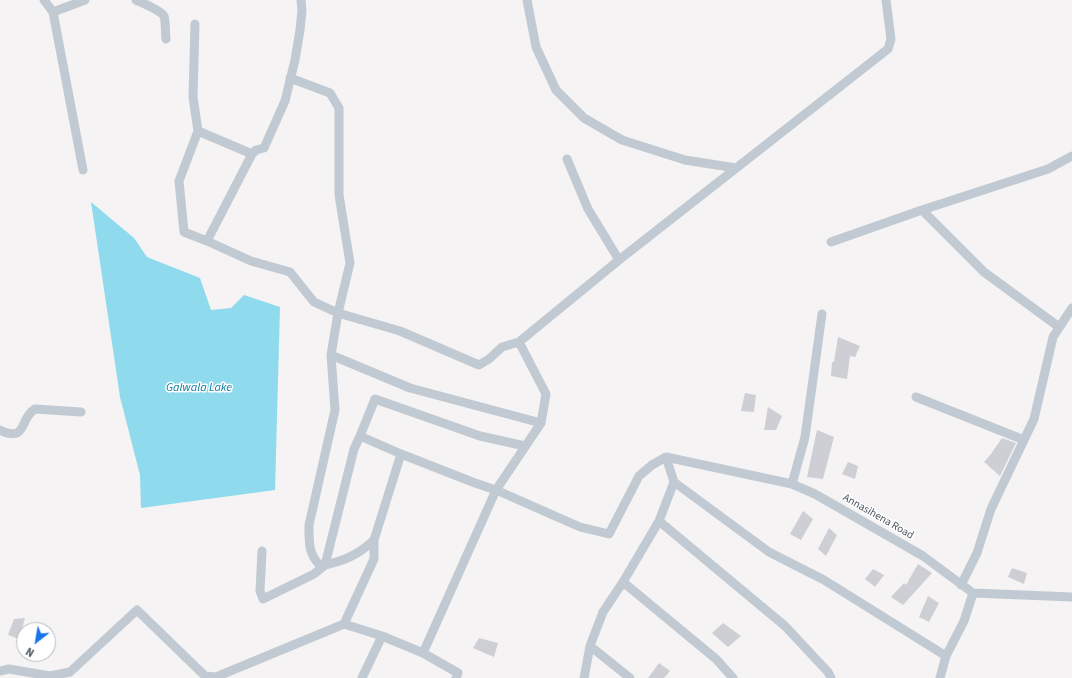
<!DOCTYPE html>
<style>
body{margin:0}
#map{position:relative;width:1072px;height:678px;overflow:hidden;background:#f5f3f3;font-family:"Source Sans 3",sans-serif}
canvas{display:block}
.north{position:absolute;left:16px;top:622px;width:40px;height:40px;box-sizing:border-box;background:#fff;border:1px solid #b7bbc0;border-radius:50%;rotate:211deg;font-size:11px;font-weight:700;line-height:16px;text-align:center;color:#4a5661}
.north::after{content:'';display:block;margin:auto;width:14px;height:18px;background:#1a73e8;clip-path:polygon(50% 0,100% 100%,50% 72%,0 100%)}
</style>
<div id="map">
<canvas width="1072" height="678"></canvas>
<div class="north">N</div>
</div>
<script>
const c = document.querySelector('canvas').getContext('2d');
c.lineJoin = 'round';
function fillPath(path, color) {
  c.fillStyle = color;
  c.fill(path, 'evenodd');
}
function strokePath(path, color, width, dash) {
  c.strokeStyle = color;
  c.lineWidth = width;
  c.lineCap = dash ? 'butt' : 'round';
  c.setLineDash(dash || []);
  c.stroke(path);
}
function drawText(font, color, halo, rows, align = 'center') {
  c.font = font + ' "Source Sans 3",sans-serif';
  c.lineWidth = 3;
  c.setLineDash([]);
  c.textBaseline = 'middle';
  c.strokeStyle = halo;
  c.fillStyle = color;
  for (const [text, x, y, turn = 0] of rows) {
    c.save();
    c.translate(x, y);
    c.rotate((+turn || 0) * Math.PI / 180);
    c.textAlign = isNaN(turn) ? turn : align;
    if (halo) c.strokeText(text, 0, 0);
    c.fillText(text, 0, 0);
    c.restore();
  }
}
const water = new Path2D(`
 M91,202L134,238L147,257L200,278L211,310L231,308L244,295L280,307L275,490L141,508L140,475L120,397Z`);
const building = new Path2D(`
 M838,337L860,346L855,357L850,356L847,379L831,376L832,362H834Z
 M745,393L756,395L754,412L741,411Z
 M768,407L782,416L776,430H764Z
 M817,430L834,437L823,479L807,477Z
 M1002,438L1016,443L1000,476L984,462L991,454Z
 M848,462L858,466L855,479L842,474Z
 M803,511L813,519L801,540L790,534Z
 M829,528L837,535L826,556L818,549Z
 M918,564L932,573L903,605L891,597L904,583L906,585Z
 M1012,568L1027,573L1024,584L1008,577Z
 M873,569L884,575L875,587L865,579Z
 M928,596L939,603L929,622L919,617Z
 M25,618L19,639L8,635L14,619Z
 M723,623L741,636L728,647L712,633Z
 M479,638L498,643L494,657L473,648Z
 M659,663L670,671L664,678H648Z`);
const minor = new Path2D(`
 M44,0L53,12L83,170
 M136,0C143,3 161,11 164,16C166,22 165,33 166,39
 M527,0L536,47L556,90L584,118L622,140L685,160L736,168
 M53,12L85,0
 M195,24L193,97L198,131
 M290,78L330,93L339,108V195L350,263L338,313L331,355L335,410L309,525C309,541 308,555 321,566C343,561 357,556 374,540L401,454L475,483L496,490L423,653
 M252,154L198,131L179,181L184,232L207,241L252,154L256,150L264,148L285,101L295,60L300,30L302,11L301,0
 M567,159L588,209L619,260
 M922,210L984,272L1059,327
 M207,241L251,261L290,272L314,302L338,313L400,331L479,365L489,359L502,347L519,342L546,394L541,423L496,490L580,527L609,534L639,476L652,465L666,457
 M831,242L922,210L1048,169L1072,156
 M519,342L619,260L888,49L891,39L886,0
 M331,355L410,388L541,423
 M916,397L1024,440
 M0,430C28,443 19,418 35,409L81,412
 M401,454L360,436L375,399L480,436L525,446
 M666,457L792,484L815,494L923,556L973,593L1072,597
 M666,457L674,482L659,521L785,626L828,672L831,678
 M674,482L769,552L824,580L946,656
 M792,484L805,437L822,314
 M262,551L260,591L263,599L314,574L325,565L354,449L360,436
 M623,582L716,659L733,678
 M961,585L977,553L991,509L1034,419L1053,337L1072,308
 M344,624L374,559V540
 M590,646L630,678
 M0,671L9,669L50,676L70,672L137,610L205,676L216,677L344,624L382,636L423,653L458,673L456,678
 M362,678L382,636
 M584,678L590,646L603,612L623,582L659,521
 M940,678L946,656L964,621L973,593`);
const streetNames = [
 ["Annasihena Road",878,517,30]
];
const waterNames = [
 ["Galwala Lake",199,388]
];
fillPath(water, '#90daee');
fillPath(building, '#cdcfd5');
strokePath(minor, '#c1cad2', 9);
drawText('11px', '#4a5661', '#fff', streetNames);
drawText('italic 12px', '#0c7c9b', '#fff', waterNames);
</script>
